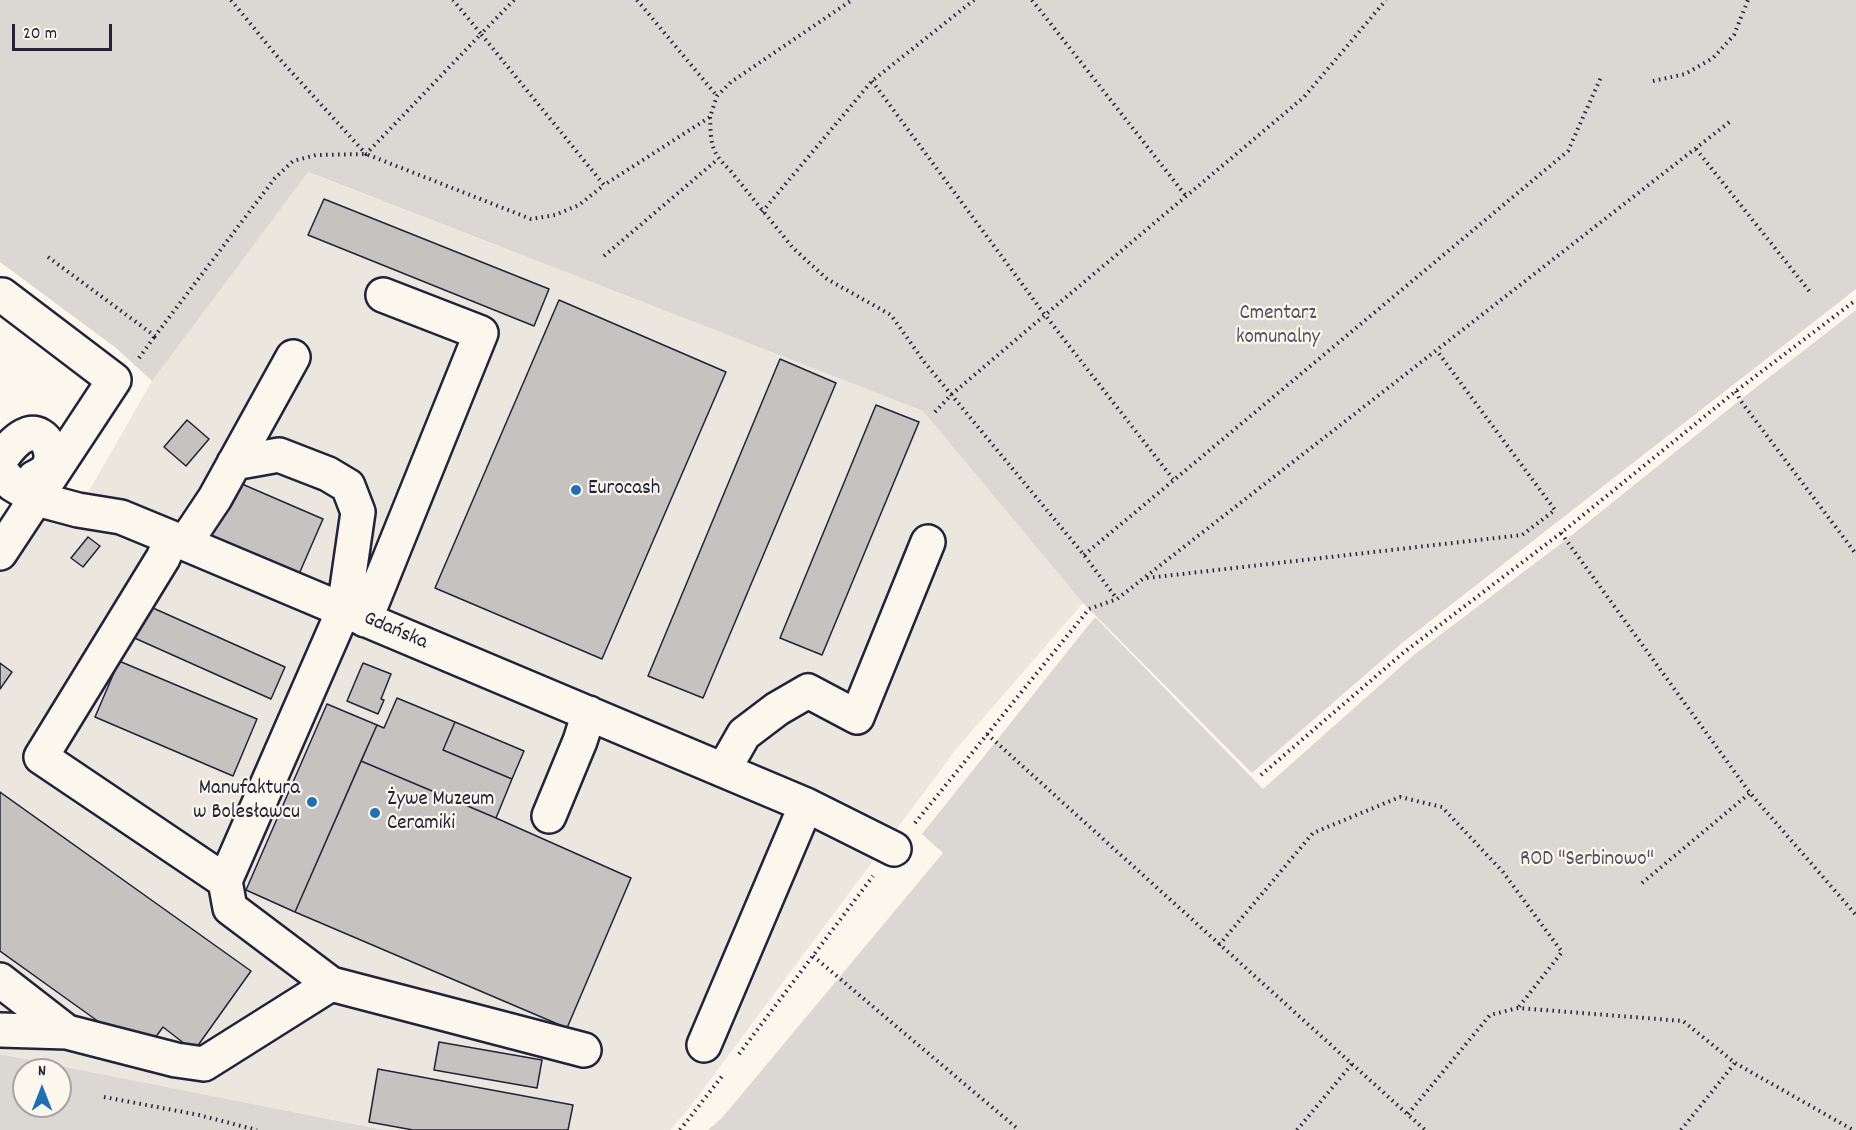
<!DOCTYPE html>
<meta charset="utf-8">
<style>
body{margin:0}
#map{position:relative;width:1856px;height:1130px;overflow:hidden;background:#fbf7ec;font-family:Dekko,sans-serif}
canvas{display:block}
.north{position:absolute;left:12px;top:1058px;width:60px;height:60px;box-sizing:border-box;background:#fbf7ec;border:2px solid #a4a2a5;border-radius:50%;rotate:0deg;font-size:16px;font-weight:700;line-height:24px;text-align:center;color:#22223b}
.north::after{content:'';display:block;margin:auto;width:21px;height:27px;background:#1f6fb2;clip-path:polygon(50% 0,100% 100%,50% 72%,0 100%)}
.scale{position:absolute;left:12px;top:24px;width:100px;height:27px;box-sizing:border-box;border:3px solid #22223b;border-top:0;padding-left:8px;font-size:18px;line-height:21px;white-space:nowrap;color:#22223b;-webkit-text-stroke:4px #fbf7ec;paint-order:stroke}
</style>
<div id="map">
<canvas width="1856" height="1130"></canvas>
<div class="north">N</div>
<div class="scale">20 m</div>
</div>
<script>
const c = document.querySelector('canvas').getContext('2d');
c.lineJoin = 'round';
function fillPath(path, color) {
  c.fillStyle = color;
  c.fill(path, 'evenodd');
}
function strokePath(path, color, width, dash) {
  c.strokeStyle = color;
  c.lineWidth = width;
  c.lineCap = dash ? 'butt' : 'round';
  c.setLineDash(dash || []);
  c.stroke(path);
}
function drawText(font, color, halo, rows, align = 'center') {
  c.font = font + ' Dekko,sans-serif';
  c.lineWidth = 4.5;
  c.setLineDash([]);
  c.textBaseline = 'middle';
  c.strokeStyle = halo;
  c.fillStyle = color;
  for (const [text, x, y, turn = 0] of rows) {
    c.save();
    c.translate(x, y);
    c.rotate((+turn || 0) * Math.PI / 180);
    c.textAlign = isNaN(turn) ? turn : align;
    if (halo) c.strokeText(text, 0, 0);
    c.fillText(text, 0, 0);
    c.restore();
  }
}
const built = new Path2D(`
 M307,172L923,411L1083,603L957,748L687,1111L670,1130H384L0,1054V550L37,499L78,510L152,381Z`);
const green = new Path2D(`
 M0,0H1856V289L1402,643L1252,773L1083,603L923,411L308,172L152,381L116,348L0,262Z
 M1856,310V1130H708L722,1118L943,853L922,834L1095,617L1263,789L1415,654L1567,539L1740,400Z
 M0,1054L384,1130H0ZM24,1070H60V1106H24Z`);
const building = new Path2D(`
 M324,199L549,289L534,326L308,235Z
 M559,300L726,372L602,659L435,588Z
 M780,359L836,383L703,698L648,676Z
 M876,405L919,422L822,655L780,638Z
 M187,420L209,439L186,466L164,447Z
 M235,481L323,519L299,574L211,536Z
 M88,537L100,546L83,567L71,558Z
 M144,604L285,667L271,699L130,636Z
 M119,661L257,719L233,776L95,717Z
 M0,663L12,672L0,689Z
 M363,663L391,674L381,699L384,700L378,714L347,701Z
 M397,698L455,722L443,750L512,779L496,818L361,761L377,725L384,728Z
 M327,704L377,725L295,912L246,890Z
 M455,722L524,751L512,779L443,750Z
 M361,761L496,818L631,878L567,1028L295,912Z
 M0,792L251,971L194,1051L163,1027L155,1038L113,1032L0,951Z
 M439,1042L542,1060L537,1088L434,1070Z
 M378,1069L573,1105L568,1130H413L369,1122Z`);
const path = new Path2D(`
 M231,0L276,55L366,154L481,34L453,0
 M514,0L481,34L604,185L710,117L717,96L731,82L852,0
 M637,0L717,96
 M1032,0L1186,196
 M872,81L1045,315L1173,479
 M1653,81L1685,74L1713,58L1734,35L1748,0
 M710,117C711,141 710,152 729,169L793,248L827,279L891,315L925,363L1084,555L1117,599
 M1696,149L1810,292
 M762,212L872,81L974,0
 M604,256L718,159
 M48,257L155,336L275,178L293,161L316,155L366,154L531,219L555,215L579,205L604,185
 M139,358L155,336
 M1736,391L1740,400L1856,554
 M935,412L952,394L1045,315L1304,97L1386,0
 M1561,533L1750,793L1856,915
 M1084,555L1568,151L1601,77
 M1147,578L1522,535L1555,510L1437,351
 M987,734L1425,1130
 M1261,775L1403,653L1561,533L1736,391L1856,300
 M915,823L1089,609L1117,599L1732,120
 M1642,883L1750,793
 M1219,945L1313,833L1400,797L1442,807L1503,872L1562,952L1518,1008
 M813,956L1019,1130
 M739,1054L873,876
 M104,1097L199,1115L257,1130
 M1408,1114L1490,1015L1518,1008L1683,1021L1735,1063L1853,1130
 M680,1130L723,1075
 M1297,1130L1352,1064
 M1681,1130L1735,1063`);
const minor = new Path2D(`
 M0,456H3C10,447 17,438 28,434C47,429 58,457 46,470C43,474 37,476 34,478
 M0,470L12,484L37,499L78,510L121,517L172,538L806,805L894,849
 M172,538L163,558L41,757L225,881L344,609L358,512L348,486L328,474L279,455L234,463
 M185,543L215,498L293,357
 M0,553L114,380L2,295
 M365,620L481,333L383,295
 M724,769L744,734L777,709L808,691L857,717L928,542
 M549,816L580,741L589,713
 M225,881L230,908L331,984L584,1050
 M0,980L67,1032
 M0,1030L67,1032L176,1060L204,1064L331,984
 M704,1045L806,805`);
const markers = [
 [576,490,6,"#1f6fb2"],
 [312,802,6,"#1f6fb2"],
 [375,813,6,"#1f6fb2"]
];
const parkNames = [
 ["Cmentarz",1278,315],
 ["komunalny",1278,339],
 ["ROD \"Serbinowo\"",1587,861]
];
const poiNames = [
 ["Eurocash",588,490],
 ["Manufaktura",300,790,"right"],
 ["w Bolesławcu",300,814,"right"],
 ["Żywe Muzeum",387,801],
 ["Ceramiki",387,825]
];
const streetNames = [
 ["Gdańska",395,632,23]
];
fillPath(built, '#ebe7df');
fillPath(green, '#dbd8d3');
fillPath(building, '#c6c2c0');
strokePath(building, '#22223b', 1.5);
strokePath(minor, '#22223b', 38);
strokePath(path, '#22223b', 4, [1.5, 4.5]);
strokePath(minor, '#fbf7ec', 33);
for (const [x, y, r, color] of markers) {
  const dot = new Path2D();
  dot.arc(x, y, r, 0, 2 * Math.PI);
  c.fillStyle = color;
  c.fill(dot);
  strokePath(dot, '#fbf7ec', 2);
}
drawText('21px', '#505061', '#fbf7ec', parkNames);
drawText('21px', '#22223b', '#fbf7ec', poiNames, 'left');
drawText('21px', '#22223b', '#fbf7ec', streetNames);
</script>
